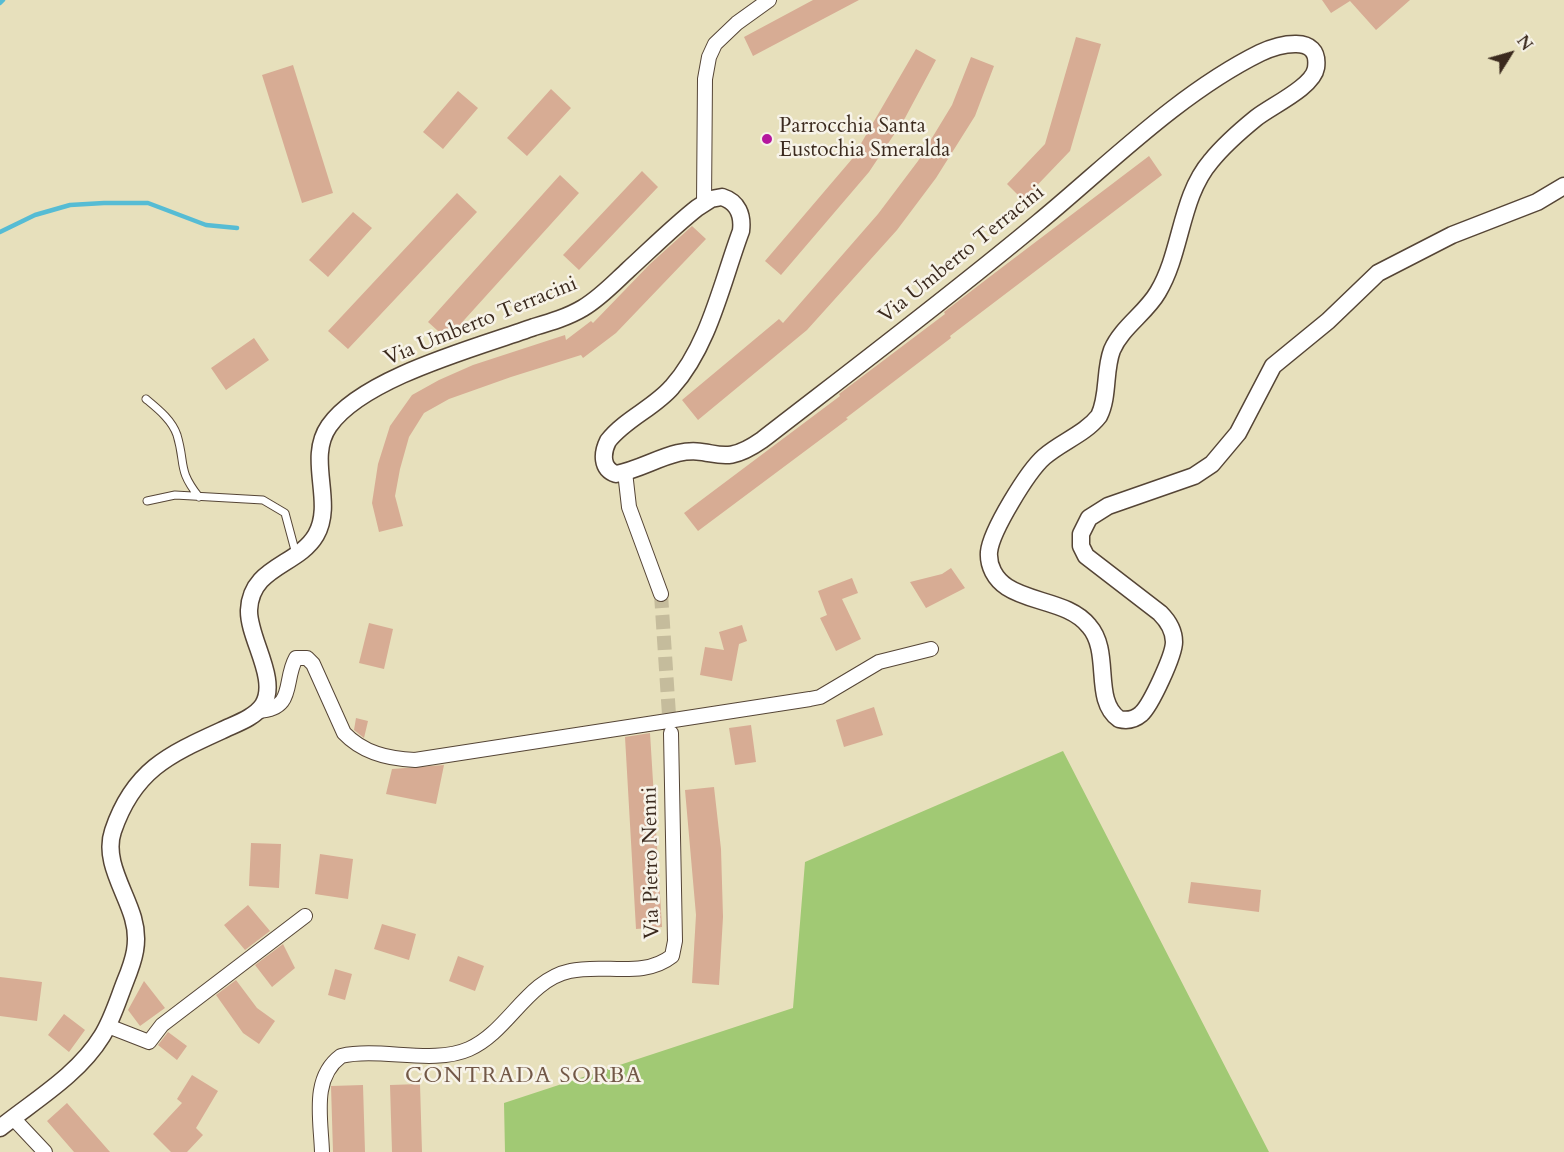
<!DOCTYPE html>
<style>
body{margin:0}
#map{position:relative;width:1564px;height:1152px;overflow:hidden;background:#e7e0bc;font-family:Cardo,serif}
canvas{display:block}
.north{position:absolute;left:1480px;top:24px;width:60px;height:60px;-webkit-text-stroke:4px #f7f3e8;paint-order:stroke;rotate:53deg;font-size:16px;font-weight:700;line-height:24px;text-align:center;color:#3b2a1e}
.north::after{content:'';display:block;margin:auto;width:21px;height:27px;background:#3b2a1e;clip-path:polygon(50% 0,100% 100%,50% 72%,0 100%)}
</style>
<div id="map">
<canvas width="1564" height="1152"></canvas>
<div class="north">N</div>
</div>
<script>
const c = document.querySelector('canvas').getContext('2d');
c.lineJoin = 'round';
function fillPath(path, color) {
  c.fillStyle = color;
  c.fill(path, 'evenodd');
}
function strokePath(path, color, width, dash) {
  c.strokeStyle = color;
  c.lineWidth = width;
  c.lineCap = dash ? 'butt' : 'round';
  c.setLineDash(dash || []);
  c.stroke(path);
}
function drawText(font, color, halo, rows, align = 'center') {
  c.font = font + ' Cardo,serif';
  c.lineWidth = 5;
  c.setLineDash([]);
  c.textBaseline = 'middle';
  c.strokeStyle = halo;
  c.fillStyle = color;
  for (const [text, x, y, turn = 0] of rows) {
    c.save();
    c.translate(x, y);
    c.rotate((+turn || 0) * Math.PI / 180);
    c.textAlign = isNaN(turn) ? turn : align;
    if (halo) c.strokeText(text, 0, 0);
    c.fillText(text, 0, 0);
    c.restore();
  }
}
const green = new Path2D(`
 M1063,751L1269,1152H505L504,1103L793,1008L805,862Z`);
const stream = new Path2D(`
 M0,3L3,0
 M0,232L35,215L70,205L104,203H148L206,225L237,228`);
const building = new Path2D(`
 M813,0H859L753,56L744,37Z
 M1322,0H1410L1376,30L1350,1L1331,13Z
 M1076,37L1101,44L1070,151L1023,200L1007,184L1045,144Z
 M916,49L936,60L905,118L869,172L781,275L765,261L852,159Z
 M971,57L994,66L975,116L936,178L897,230L807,330L698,420L682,400L779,319L783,323L878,214L918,161L952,105Z
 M293,65L333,193L302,203L262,75Z
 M551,89L571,108L527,156L507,138Z
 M458,91L478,108L443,149L423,132Z
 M1149,156L1162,175L950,336L951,338L846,418L848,419L698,531L684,513L840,396L839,394L945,314L944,312L996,272Z
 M642,171L658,187L579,270L563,255Z
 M560,175L579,193L447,339L428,322Z
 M457,193L477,212L348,349L328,331Z
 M353,212L372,228L328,277L309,260Z
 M692,226L706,239L616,333L583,358L581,355L511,377L449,399L424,413L409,437L400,469L395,496L403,526L379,532L372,503L378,464L390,426L412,395L439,380L473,365L565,335L566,340L591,321L593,323L650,264Z
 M254,338L269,360L226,390L211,368Z
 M951,568L965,588L926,608L910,582L942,574Z
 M852,578L858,593L842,599L861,639L836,651L820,618L827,615L818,591Z
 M369,623L393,629L384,669L359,663Z
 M742,625L747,641L739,644L732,681L700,675L705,647L724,650L719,632Z
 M874,707L883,735L844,747L836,720Z
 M356,718L368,721L364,738L354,730Z
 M751,725L756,762L735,765L729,728Z
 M650,733L662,927L636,929L625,737Z
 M444,765L436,804L386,794L392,769Z
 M714,787L721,849L723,917L719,985L692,983L696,915L685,790Z
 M251,843L281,844L279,888L249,886Z
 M320,854L353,859L348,899L315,894Z
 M1191,882L1261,890L1259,912L1188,903Z
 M248,905L270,931L245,950L224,925Z
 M382,924L416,934L409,960L374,949Z
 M283,944L295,968L272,987L255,965Z
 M458,956L484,966L475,991L449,981Z
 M335,969L352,974L345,1000L328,995Z
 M0,977L42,982L37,1021L0,1016Z
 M236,980L257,1008L275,1021L259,1044L243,1033L216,995Z
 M144,981L165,1008L140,1026L128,1010Z
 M64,1014L85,1030L69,1052L48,1035Z
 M168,1032L187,1046L177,1060L158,1045Z
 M192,1075L218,1091L196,1128L203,1135L187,1152H171L153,1134L182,1103L177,1099Z
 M420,1084L422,1152H392L390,1085Z
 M363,1085L365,1152H333L331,1086Z
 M67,1103L110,1152H74L47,1121Z`);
const minorTunnel = new Path2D(`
 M661,594L670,730`);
const service = new Path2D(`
 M146,399C158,409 172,420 177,435C186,465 177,469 199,497
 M147,501L175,495L263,500L285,513L296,554`);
const minor = new Path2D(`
 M704,203L705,79L709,57L715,44L737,23L769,0
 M625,472L629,507L661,594
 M258,711C296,709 283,681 296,658H307L313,664L344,733C363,753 388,759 415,760L810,699L820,697L879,662L931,649
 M108,1026L149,1042L162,1025L305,916
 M13,1118L45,1152
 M322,1152C321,1119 311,1078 341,1056C380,1047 433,1065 469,1049C508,1032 527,980 570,971C604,963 643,979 672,956L675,941L671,733`);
const tertiary = new Path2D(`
 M0,1128C35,1100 78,1075 102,1036C112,1020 118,1000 125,982C134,960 140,942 133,918C125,890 103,860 113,831C134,769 170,754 225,729C238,723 255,717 263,705C279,679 248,638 249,610C251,566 298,566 316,535C335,502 306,459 329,426C363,377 479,347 534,327C551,322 568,317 583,308C600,298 614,283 628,270C651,249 673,227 697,208L711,199L722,197C738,202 743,215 741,231C722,282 709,346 672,387C654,408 625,419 608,441C602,453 601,469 616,474C638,470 657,458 678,453C716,445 719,470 762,440C855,368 949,297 1039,222C1108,165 1179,93 1260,53C1277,45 1321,32 1316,68C1313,87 1271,106 1256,118C1240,131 1224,145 1211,161C1180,197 1182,252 1158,292C1146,313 1122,327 1112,350C1104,371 1109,396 1099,416C1085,434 1061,442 1044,457C1028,471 991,531 989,552C988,566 995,579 1007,587C1031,603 1070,602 1089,626C1112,652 1092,700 1119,719C1127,721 1134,720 1141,714C1151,705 1174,655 1174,642C1174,631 1168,621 1160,613L1086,556L1081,546V534L1089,518L1108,506L1194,476L1212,464L1238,433L1273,366L1328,321L1378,273L1452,235L1537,202L1564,186`);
const markers = [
 [767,139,6,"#b5179e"]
];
const poiNames = [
 ["Parrocchia Santa",779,127],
 ["Eustochia Smeralda",779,151]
];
const streetNames = [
 ["Via Umberto Terracini",962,255,-39],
 ["Via Umberto Terracini",481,322,-22],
 ["Via Pietro Nenni",652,863,-91]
];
const neighbourhoodNames = [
 ["CONTRADA SORBA",524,1077]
];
fillPath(green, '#a1c974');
strokePath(stream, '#56bcd4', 4.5);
fillPath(building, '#d7ac94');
strokePath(minorTunnel, '#c5bc9c', 14, [14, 7]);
strokePath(service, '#554536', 9);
strokePath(minor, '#554536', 16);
strokePath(tertiary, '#554536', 19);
strokePath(service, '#fff', 7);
strokePath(minor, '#fff', 14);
strokePath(tertiary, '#fff', 16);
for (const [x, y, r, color] of markers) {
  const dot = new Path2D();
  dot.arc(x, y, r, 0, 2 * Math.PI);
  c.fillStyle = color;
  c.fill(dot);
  strokePath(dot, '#f7f3e8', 2);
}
drawText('21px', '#3b2a1e', '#f7f3e8', poiNames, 'left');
drawText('21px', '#3b2a1e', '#f7f3e8', streetNames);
c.letterSpacing = '1.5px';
drawText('22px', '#725847', '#f7f3e8', neighbourhoodNames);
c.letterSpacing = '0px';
</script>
